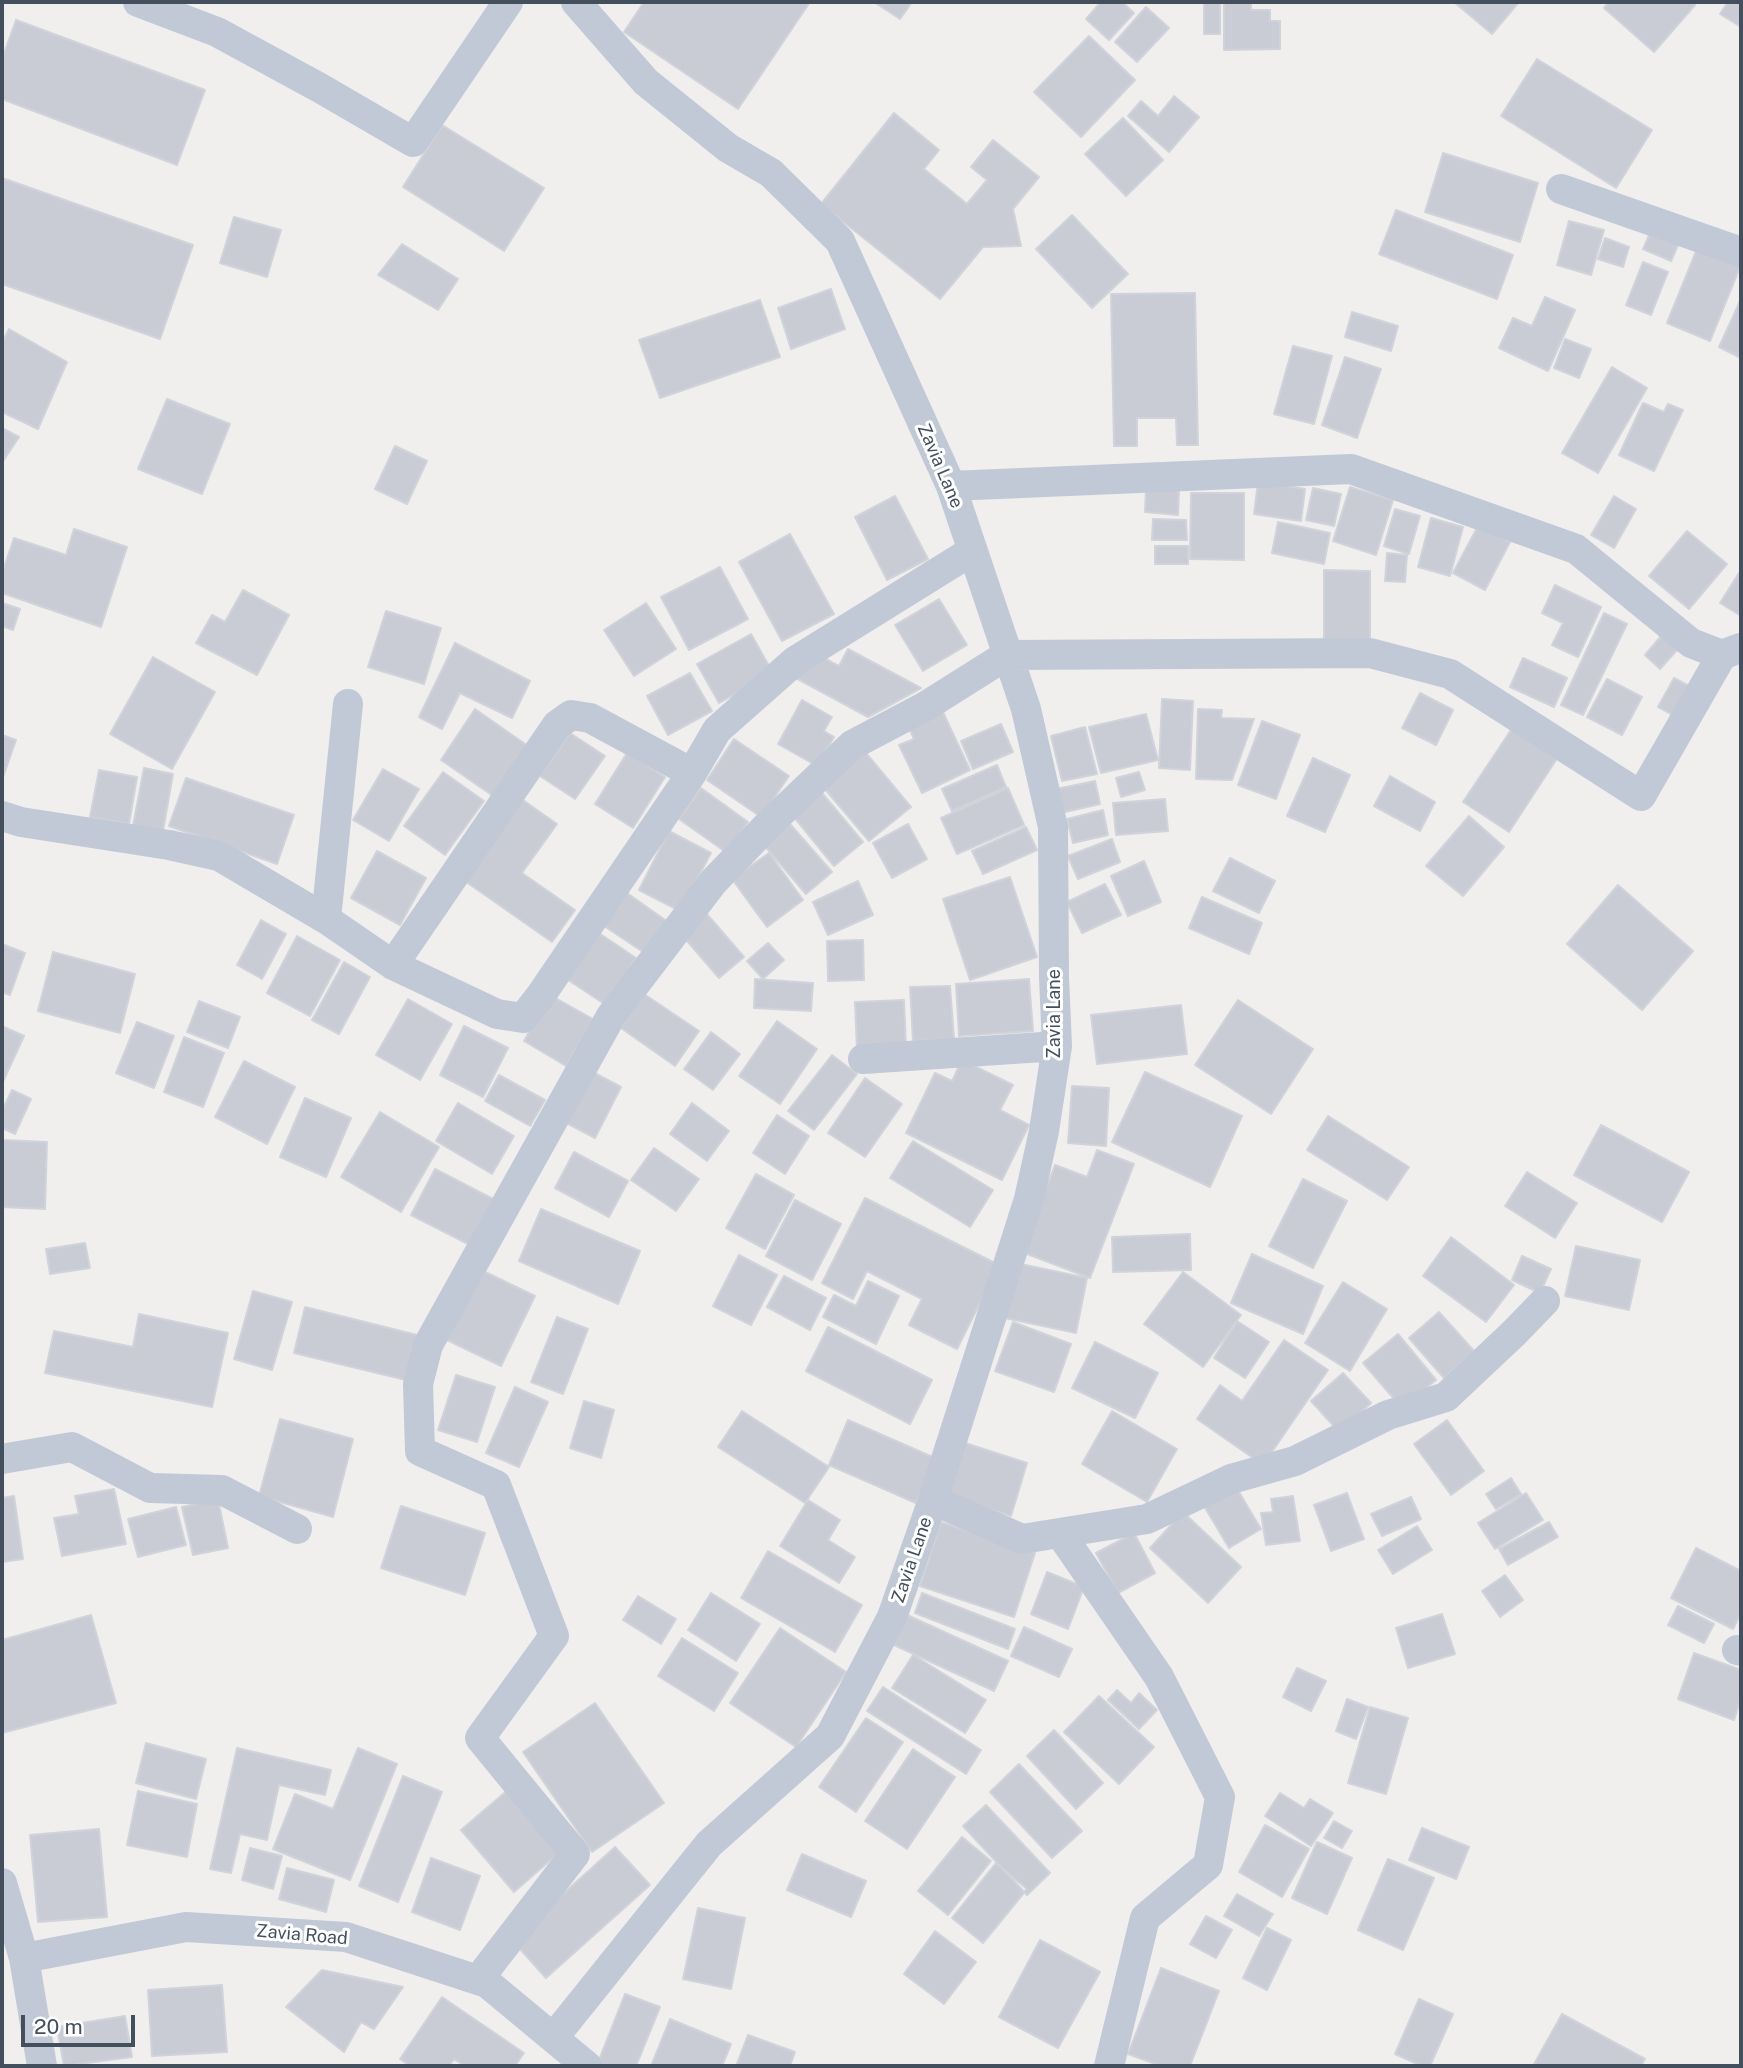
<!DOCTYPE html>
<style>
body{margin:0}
#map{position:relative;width:1743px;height:2068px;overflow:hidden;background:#f1eeee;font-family:"Public Sans",sans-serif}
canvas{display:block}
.frame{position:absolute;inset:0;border:4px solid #444f5e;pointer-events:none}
.scale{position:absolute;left:21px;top:2015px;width:114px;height:32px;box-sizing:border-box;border:4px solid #444f5e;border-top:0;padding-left:9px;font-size:21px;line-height:24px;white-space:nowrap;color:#444f5e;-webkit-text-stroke:5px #fff;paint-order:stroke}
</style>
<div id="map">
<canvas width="1743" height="2068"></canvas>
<div class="frame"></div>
<div class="scale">20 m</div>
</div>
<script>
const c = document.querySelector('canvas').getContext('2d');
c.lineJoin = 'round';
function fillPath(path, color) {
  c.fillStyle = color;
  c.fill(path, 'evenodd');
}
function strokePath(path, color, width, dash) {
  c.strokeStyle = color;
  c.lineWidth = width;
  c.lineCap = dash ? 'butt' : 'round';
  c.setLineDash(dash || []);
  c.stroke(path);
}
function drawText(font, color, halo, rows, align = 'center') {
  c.font = font + ' "Public Sans",sans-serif';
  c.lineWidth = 6;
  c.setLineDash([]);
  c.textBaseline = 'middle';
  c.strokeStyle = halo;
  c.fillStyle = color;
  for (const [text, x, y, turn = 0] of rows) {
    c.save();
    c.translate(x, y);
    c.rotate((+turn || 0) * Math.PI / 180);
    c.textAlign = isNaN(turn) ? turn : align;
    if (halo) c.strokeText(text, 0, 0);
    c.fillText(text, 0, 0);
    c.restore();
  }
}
const building = new Path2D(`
 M644,2H810L738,109L624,32Z
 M874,2H912L900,19Z
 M1101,2H1122L1134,13L1109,40L1086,19Z
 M1204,2H1220V34H1204Z
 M1454,2H1519L1492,34Z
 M1609,2H1692L1695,5L1654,52L1604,8Z
 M1728,2H1741V27L1720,14Z
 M1224,3H1251V10H1270V21H1280V49L1224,50Z
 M1146,7L1169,28L1137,62L1115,42Z
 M16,20L205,90L177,165L2,99V59Z
 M1089,36L1135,80L1081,137L1034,92Z
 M1537,59L1652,130L1616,188L1501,116Z
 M1174,96L1199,117L1169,152L1128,116L1141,101L1158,116Z
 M894,113L939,150L924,169L967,204L987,180L971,167L993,140L1039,177L1013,209L1021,246L983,247L940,299L821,204Z
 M1123,118L1163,160L1126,196L1085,154Z
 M442,125L544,188L504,251L403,187Z
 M1443,153L1538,183L1520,242L1425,212Z
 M2,178L193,245L160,339L2,284Z
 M1396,210L1513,255L1497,299L1379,254Z
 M1072,215L1128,274L1092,308L1036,249Z
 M234,217L281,230L267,277L220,263Z
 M1569,221L1604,230L1591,275L1557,265Z
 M1651,231L1679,243L1671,261L1643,249Z
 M1605,238L1629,247L1623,267L1598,259Z
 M402,244L458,279L438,310L378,275Z
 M1697,249L1740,267L1710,341L1667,323Z
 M1643,262L1668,272L1651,315L1626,305Z
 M831,289L845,329L791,349L778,308Z
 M1195,293L1198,445H1177L1176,418H1137V446H1114L1111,294Z
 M1545,297L1575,310L1548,371L1499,348L1513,318L1532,326Z
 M1741,299V358L1719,347Z
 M760,300L780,357L660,398L639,340Z
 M1352,312L1398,326L1391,351L1345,337Z
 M9,329L67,362L38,429L2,412V343Z
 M1565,339L1591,349L1579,378L1554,368Z
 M1293,346L1332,356L1314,424L1274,414Z
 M1345,357L1381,369L1357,438L1322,425Z
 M1612,367L1647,388L1598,473L1562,453Z
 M167,399L230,424L202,494L138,469Z
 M1643,403L1664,412L1668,404L1683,410L1654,471L1619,455Z
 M2,428L19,437L2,463Z
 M395,446L427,461L407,504L375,489Z
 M1258,482L1305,489L1301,521L1254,514Z
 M1350,487L1393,500L1376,555L1333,541Z
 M1146,488L1179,490L1178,515L1145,512Z
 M1313,488L1341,494L1334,526L1306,520Z
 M1191,493H1244V560L1190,559Z
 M895,496L928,559L887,580L855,517Z
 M1614,496L1636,509L1614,548L1591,535Z
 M1395,509L1420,516L1409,554L1384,546Z
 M1431,518L1463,527L1450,576L1418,567Z
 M1153,519L1186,520L1187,540H1152Z
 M1278,522L1330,533L1324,564L1272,553Z
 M1478,526L1510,542L1485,590L1453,573Z
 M74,529L127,547L101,627L2,593V573L14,538L66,555Z
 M1687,531L1727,564L1689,609L1649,576Z
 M790,534L834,614L782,641L739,562Z
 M1155,546H1188V564H1155Z
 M1387,553L1407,555L1405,582L1385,581Z
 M720,567L748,619L689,650L661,597Z
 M1324,570L1370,571V644H1324Z
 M1739,573L1741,574V616L1720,603Z
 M1555,585L1601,607L1578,657L1552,645L1563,623L1542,613Z
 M243,590L289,615L257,675L196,643L212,615L225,622Z
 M939,599L967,645L923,671L895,625Z
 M2,603L20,609L13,630L2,626Z
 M646,603L676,649L634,676L604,630Z
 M386,611L441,628L424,684L368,667Z
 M1604,613L1627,624L1583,715L1561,705Z
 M751,634L773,673L719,703L697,664Z
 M1662,635L1678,649L1660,669L1645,655Z
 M455,643L530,681L512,718L460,693L442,729L419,717Z
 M848,649L921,688L868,717L794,677L821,656L839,666Z
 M153,657L215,692L172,769L110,734Z
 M1523,658L1567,678L1554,707L1510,687Z
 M690,673L712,711L668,735L647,696Z
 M1674,678L1691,687L1676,717L1658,707Z
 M1607,679L1642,697L1622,735L1587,717Z
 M1420,693L1453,710L1436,745L1402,728Z
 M1162,699L1193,701L1190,770L1159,768Z
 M802,700L832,717L824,731L834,737L817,766L778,744Z
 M475,709L528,746L493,796L441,760Z
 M1198,709L1222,710L1221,718L1254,719L1232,780L1196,779Z
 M942,710L970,770L922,793L899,745L914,739L908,726Z
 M1146,714L1158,760L1101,773L1089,727Z
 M1262,721L1300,735L1276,799L1238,785Z
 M1001,724L1013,752L973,769L961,741Z
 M1085,727L1097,774L1062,781L1051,736Z
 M1513,727L1558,757L1509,832L1463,802Z
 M570,733L605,756L575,799L540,776Z
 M2,735L16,740L2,780Z
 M734,739L789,776L761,817L707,780Z
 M861,747L911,807L869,841L819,782Z
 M627,753L665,777L633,828L595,804Z
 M1313,758L1350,775L1325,832L1287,816Z
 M997,765L1006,787L952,811L942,789Z
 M144,768L173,774L163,831L133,826Z
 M383,769L419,789L389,841L353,820Z
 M99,770L137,777L129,824L90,817Z
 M443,772L484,801L445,855L404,826Z
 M1139,772L1145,790L1121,797L1116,778Z
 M1390,776L1435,802L1420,831L1374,806Z
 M186,778L294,815L277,864L169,826Z
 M1095,781L1100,804L1061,813L1056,789Z
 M817,787L863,842L834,866L789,811Z
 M701,788L748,822L727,853L679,819Z
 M1008,788L1024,825L957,854L941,818Z
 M520,798L557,824L522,873L575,910L552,942L462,879Z
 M1165,799L1168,831L1116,835L1113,803Z
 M1103,810L1108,835L1073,843L1067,819Z
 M783,816L832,872L806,894L758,838Z
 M1469,816L1504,847L1463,896L1426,866Z
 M908,824L927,859L892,878L873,843Z
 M1026,827L1037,850L983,874L972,851Z
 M669,831L711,853L680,911L639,890Z
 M1112,839L1120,862L1078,879L1068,856Z
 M377,851L426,878L400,925L351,898Z
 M769,853L803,900L767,927L732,879Z
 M1230,858L1275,881L1259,913L1213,891Z
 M1144,861L1161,902L1128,916L1111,876Z
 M1010,877L1037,957L970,980L943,899Z
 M858,881L873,915L828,935L813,902Z
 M1105,884L1121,915L1082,933L1067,902Z
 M1618,885L1693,951L1642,1010L1567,944Z
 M627,893L668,922L646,954L604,926Z
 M1202,897L1262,923L1249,954L1189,928Z
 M706,913L744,957L719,978L681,934Z
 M261,920L286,934L262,979L237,965Z
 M593,929L636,958L606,1005L562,976Z
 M297,936L340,960L310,1016L267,993Z
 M863,940L864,980L828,981L827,941Z
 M768,943L784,960L763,979L747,961Z
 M2,944L25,953L10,995L2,992Z
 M53,952L135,974L120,1033L38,1011Z
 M344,962L370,977L339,1034L312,1020Z
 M755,979L813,983L811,1011L754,1008Z
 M1029,979L1033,1031L959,1036L956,984Z
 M950,986L954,1039L913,1041L910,987Z
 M644,994L699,1031L675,1066L621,1028Z
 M550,995L593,1019L566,1066L524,1041Z
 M408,999L452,1024L420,1080L376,1055Z
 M904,1000L906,1048L857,1050L855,1002Z
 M1238,1000L1313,1049L1271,1114L1195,1065Z
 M199,1001L240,1017L228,1048L187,1032Z
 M1181,1005L1187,1054L1097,1064L1091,1015Z
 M777,1021L817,1049L780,1104L739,1076Z
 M137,1022L174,1036L154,1088L116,1073Z
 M2,1026L24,1036L2,1084Z
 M464,1026L508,1048L483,1097L440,1075Z
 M711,1032L740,1054L713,1090L684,1069Z
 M184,1037L224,1053L203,1107L164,1092Z
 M832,1055L857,1074L814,1130L788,1111Z
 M962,1060L1013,1085L1000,1110L1029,1125L1002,1180L906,1133L935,1073L952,1081Z
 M244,1061L295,1087L267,1144L215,1117Z
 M585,1068L621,1087L595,1138L559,1119Z
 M1145,1072L1242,1116L1210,1187L1112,1142Z
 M499,1075L545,1100L530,1126L485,1101Z
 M865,1078L902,1104L865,1157L828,1133Z
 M1072,1086L1109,1088L1106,1146L1068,1143Z
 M12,1090L31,1099L15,1134L2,1128V1111Z
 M305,1098L351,1118L326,1177L280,1157Z
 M458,1103L514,1136L492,1174L436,1141Z
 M692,1103L729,1131L707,1161L670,1134Z
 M380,1112L439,1147L401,1212L341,1177Z
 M777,1115L809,1136L785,1174L753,1153Z
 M1328,1116L1409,1167L1387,1200L1307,1150Z
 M1601,1125L1689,1172L1662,1222L1574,1175Z
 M2,1140L47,1142L45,1209L2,1207Z
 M913,1141L993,1190L970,1227L890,1178Z
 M654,1148L699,1179L676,1211L631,1180Z
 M1097,1150L1134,1164L1090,1278L1022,1252L1055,1165L1087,1177Z
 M574,1152L628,1181L609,1217L555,1188Z
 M435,1169L495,1200L472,1246L411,1215Z
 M1527,1172L1577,1203L1555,1238L1505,1206Z
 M756,1174L794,1195L765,1249L726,1228Z
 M1303,1179L1347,1201L1313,1268L1269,1246Z
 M865,1198L999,1265L957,1349L909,1325L922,1299L867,1271L853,1299L822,1283Z
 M795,1200L841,1224L812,1280L766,1256Z
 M541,1209L640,1251L618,1304L519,1261Z
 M1190,1234L1191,1270L1113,1272L1112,1237Z
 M1451,1237L1514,1285L1486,1322L1423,1276Z
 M85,1243L90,1268L50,1274L46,1249Z
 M1576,1246L1640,1260L1629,1310L1565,1296Z
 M1252,1254L1323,1286L1303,1334L1231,1303Z
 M739,1255L777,1275L751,1325L713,1306Z
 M1522,1256L1551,1269L1540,1293L1512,1280Z
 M1016,1263L1087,1278L1076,1333L1005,1318Z
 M481,1270L535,1296L501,1366L447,1340Z
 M1183,1272L1241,1315L1203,1367L1144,1324Z
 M784,1276L826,1298L810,1330L767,1307Z
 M868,1281L899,1296L876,1344L823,1317L834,1295L856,1306Z
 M1343,1282L1387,1309L1350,1371L1305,1343Z
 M253,1291L292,1302L272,1370L234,1359Z
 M305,1307L421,1336L410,1381L294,1353Z
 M1439,1312L1474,1351L1444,1378L1409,1338Z
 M139,1314L228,1333L212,1407L45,1373L54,1331L133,1347Z
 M557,1317L588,1329L563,1394L531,1382Z
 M1237,1321L1269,1342L1245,1378L1214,1358Z
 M1013,1322L1071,1344L1054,1392L995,1371Z
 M828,1327L932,1380L910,1424L806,1371Z
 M1398,1334L1436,1380L1402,1408L1363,1363Z
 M1284,1340L1328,1370L1263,1465L1197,1419L1220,1385L1242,1401Z
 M1095,1342L1158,1373L1135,1418L1072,1388Z
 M1343,1373L1371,1403L1339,1432L1311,1401Z
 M456,1375L495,1387L477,1442L438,1430Z
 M515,1387L548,1402L519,1467L486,1453Z
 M584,1401L614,1410L601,1458L570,1448Z
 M742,1411L829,1467L805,1503L718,1447Z
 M1112,1411L1177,1449L1147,1502L1082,1464Z
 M280,1419L353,1439L333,1517L259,1496Z
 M848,1420L935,1458L916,1503L829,1465Z
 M1447,1420L1484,1471L1451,1495L1414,1444Z
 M965,1443L1027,1463L1011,1516L949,1496Z
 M1511,1478L1521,1494L1496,1509L1486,1494Z
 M1236,1487L1261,1529L1229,1548L1204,1506Z
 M114,1489L126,1544L62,1556L54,1518L79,1514L75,1496Z
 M1347,1493L1364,1539L1331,1551L1314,1505Z
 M1526,1493L1543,1520L1495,1549L1478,1523Z
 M14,1496L23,1559L2,1562V1498Z
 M1293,1496L1300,1541L1266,1545L1261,1513L1273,1512L1271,1499Z
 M1411,1497L1421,1519L1382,1536L1371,1514Z
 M218,1499L228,1548L193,1555L182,1507Z
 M808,1500L840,1520L828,1540L855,1557L839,1583L780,1546Z
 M401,1506L485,1533L465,1595L381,1568Z
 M176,1507L186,1545L138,1557L128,1519Z
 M1183,1512L1241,1567L1208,1603L1150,1548Z
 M941,1522L1035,1553L1014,1617L920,1586Z
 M1549,1522L1558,1537L1508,1565L1499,1549Z
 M1417,1526L1432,1550L1393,1574L1378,1550Z
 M1134,1533L1155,1573L1118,1593L1096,1553Z
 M1696,1548L1741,1571V1613L1733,1629L1671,1598Z
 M768,1551L862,1605L835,1652L741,1598Z
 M1047,1572L1084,1587L1068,1629L1031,1614Z
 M1505,1575L1523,1600L1500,1617L1482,1591Z
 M711,1593L760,1624L736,1661L688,1630Z
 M922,1593L1015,1629L1008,1649L915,1613Z
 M638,1596L676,1619L661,1644L623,1620Z
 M1678,1606L1714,1624L1704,1643L1668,1625Z
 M1442,1614L1455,1654L1408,1668L1396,1628Z
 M91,1615L116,1703L2,1733V1640Z
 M907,1615L1008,1661L994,1691L894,1645Z
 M1024,1627L1072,1649L1059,1677L1011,1656Z
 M780,1628L846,1672L796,1747L730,1703Z
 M682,1638L738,1673L714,1711L658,1676Z
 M1694,1653L1741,1670V1698L1734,1720L1678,1699Z
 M913,1655L986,1700L965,1733L892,1688Z
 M1297,1668L1326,1681L1311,1711L1283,1697Z
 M883,1687L981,1750L966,1774L867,1711Z
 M1117,1690L1131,1703L1139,1693L1157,1710L1139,1729L1108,1700Z
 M1099,1696L1154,1747L1119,1784L1064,1732Z
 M1347,1699L1368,1707L1356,1739L1336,1731Z
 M595,1703L664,1803L592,1852L523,1752Z
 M1370,1707L1408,1718L1386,1794L1348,1783Z
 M866,1718L903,1742L856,1812L819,1787Z
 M1054,1730L1103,1783L1076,1809L1027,1756Z
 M146,1743L206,1759L196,1799L136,1783Z
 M237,1748L331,1770L325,1795L279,1785L267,1840L240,1834L231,1873L210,1869Z
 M358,1748L397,1764L350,1880L273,1849L295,1794L333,1809Z
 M913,1749L955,1777L907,1849L865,1821Z
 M1019,1764L1082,1831L1052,1858L990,1792Z
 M403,1776L442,1792L398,1902L359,1886Z
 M509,1789L562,1850L514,1892L461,1830Z
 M138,1791L197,1804L187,1857L127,1845Z
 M1280,1793L1304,1808L1310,1799L1333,1813L1311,1846L1265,1816Z
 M986,1805L1050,1873L1027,1895L963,1826Z
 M1334,1821L1352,1831L1342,1848L1324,1838Z
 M1265,1825L1309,1849L1282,1897L1239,1872Z
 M1422,1828L1469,1847L1456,1879L1409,1860Z
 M99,1829L107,1917L38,1922L30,1835Z
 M962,1837L991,1861L948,1915L918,1891Z
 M1317,1842L1352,1858L1327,1914L1292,1898Z
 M615,1847L650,1885L546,1978L512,1940Z
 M250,1848L282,1856L273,1889L242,1880Z
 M802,1854L866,1881L851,1917L787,1890Z
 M431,1858L480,1876L460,1930L412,1912Z
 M1388,1859L1434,1878L1403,1950L1358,1930Z
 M996,1863L1027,1889L983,1943L952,1918Z
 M287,1868L334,1880L326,1912L279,1899Z
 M1237,1894L1273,1914L1259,1936L1224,1916Z
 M698,1908L745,1918L731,1989L683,1979Z
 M1206,1916L1232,1930L1216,1958L1190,1944Z
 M1267,1928L1291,1940L1267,1990L1243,1978Z
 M935,1931L976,1962L944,2004L904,1974Z
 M1040,1940L1100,1972L1058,2048L999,2017Z
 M1161,1968L1219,1991L1190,2066H1161L1128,2054Z
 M322,1970L403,1987L374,2029L361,2022L344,2052L286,2007Z
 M222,1985L227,2052L152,2056L148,1990Z
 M625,1994L660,2007L636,2066H600L597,2065Z
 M442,1997L524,2053L515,2066H465L454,2059L449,2066H410L400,2059Z
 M1419,1999L1453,2014L1430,2066H1422L1395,2054Z
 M1562,2014L1645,2059L1641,2066H1533Z
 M125,2016L132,2057L64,2066L57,2027Z
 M670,2019L731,2044L722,2066H651Z
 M748,2035L795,2052L790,2066H736Z`);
const street = new Path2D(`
 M138,2L217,32L320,88L413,142L508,2
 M1561,189L1741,252
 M951,486L1351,469L1576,549L1691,643L1722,655L1740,648
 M2,816L21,822L169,845L219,856L326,919L393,965L497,1014L523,1018L541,995L692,773L717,730L795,661L972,551
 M326,919L348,704
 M393,965L557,725L571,715L590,718L692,773
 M863,1059L1057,1046
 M2,1459L72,1447L150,1488L222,1490L297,1529
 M933,1500L1022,1539L1147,1519L1231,1479L1295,1461L1388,1415L1446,1397L1514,1333L1545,1301
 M1060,1533L1159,1677L1220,1797L1208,1865L1145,1918L1109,2066
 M1737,1650L1741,1651
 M2,1883L24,1958L42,2066
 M24,1958L186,1927L346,1937L487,1983L587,2066
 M478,1980L575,1854L480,1738L554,1636L496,1485L420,1451L418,1384L428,1345L611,1016L714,881L769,824L852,745L926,706L1007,655L1370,653L1450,674L1641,796L1722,655
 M554,2037L709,1844L830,1736L892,1617L933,1500L1029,1199L1044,1131L1057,1046L1054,977L1053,827L1026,709L951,486L840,241L771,173L728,148L646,82L576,2`);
const streetNames = [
 ["Zavia Lane",940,466,67],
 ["Zavia Lane",1054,1014,-90],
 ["Zavia Lane",912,1560,-71],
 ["Zavia Road",302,1935,5]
];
fillPath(building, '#caccd5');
strokePath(building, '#d1d3db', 2);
strokePath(street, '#c0c9d5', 30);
drawText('18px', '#444f5e', '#fff', streetNames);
</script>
